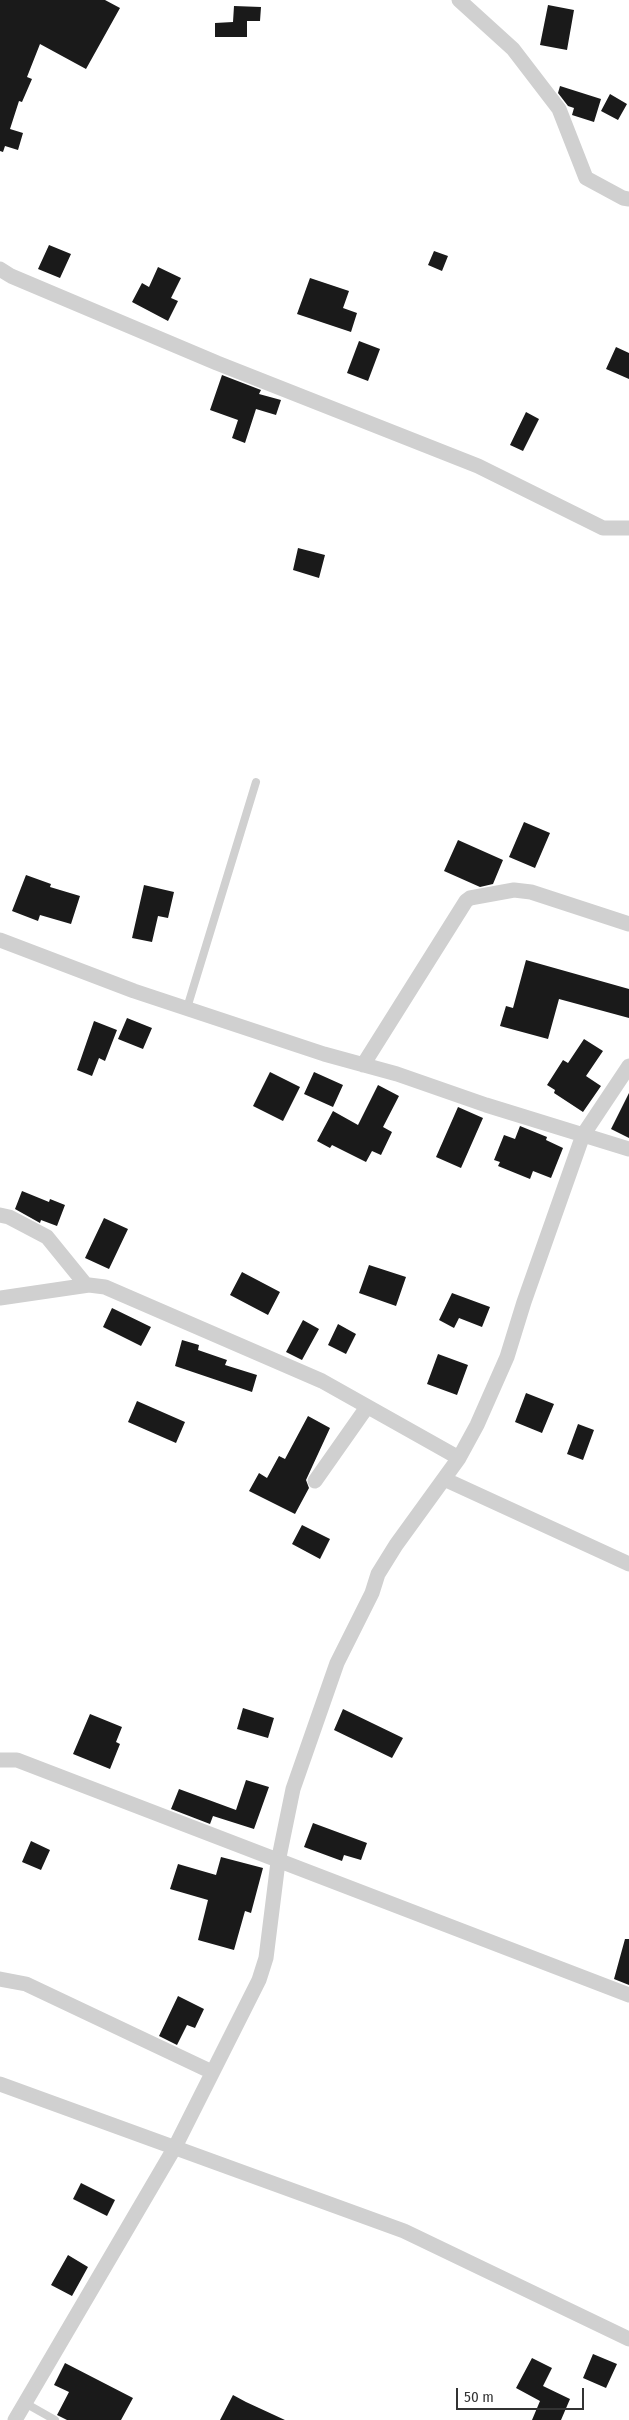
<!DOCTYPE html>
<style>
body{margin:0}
#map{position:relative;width:629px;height:2420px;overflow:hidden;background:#fff;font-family:"Fira Sans Condensed",sans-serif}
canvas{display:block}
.scale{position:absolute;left:456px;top:2388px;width:128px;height:22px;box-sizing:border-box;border:2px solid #333;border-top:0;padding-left:6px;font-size:15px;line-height:18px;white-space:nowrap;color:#333;-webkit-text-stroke:4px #fff;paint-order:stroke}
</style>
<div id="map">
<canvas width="629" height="2420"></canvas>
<div class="scale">50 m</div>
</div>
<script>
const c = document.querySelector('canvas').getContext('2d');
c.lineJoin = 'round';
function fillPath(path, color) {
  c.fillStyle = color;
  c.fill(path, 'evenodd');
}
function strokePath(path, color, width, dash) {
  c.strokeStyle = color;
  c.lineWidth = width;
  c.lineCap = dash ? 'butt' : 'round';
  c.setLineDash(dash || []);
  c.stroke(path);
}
const building = new Path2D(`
 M0,0H105L120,8L86,69L40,44L27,77L32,79L22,102L19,101L10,129L23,133L18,150L5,146L3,152L0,151Z
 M548,5L574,10L567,50L540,45Z
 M234,6L261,7L260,21H247V37H215V23L233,22Z
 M560,86L601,99L594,122L572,115L574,108L568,106L558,93Z
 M610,94L627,104L618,120L601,111Z
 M49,245L71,254L60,278L38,269Z
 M434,251L448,256L442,271L428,265Z
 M158,267L181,278L171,298L178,301L168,321L132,302L142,283L149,287Z
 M310,278L349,291L343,308L357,313L351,332L297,314Z
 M359,341L380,349L368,381L347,373Z
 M616,347L629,353V379L606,369Z
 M222,375L261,390L259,394L281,400L276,415L256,409L245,443L232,438L238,420L210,410Z
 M526,412L539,419L523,451L510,445Z
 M298,548L325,555L319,578L293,570Z
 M524,822L550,833L535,868L509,857Z
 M458,840L503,860L493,884L480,887L444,871Z
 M26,875L51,884L50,887L80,896L71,924L40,915L38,921L12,911Z
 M144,885L174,892L168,918L158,916L152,942L132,938Z
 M526,960L629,989V1018L559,999L548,1039L500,1026L506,1006L513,1008Z
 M127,1018L152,1028L143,1049L118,1039Z
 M94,1021L117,1030L105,1061L99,1058L92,1076L77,1070Z
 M584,1039L603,1051L586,1076L601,1086L583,1112L554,1093L555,1090L547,1085L563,1060L568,1063Z
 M270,1072L300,1087L283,1121L253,1106Z
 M314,1072L343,1085L333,1107L304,1094Z
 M378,1085L399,1096L383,1127L392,1132L381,1155L372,1151L366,1162L332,1145L330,1148L317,1141L333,1111L358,1125Z
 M629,1093V1138L611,1129Z
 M458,1107L483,1118L461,1168L436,1157Z
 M520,1126L547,1137L546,1140L563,1148L551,1178L533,1171L530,1179L498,1166L500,1162L494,1160L504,1135L515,1139Z
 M22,1191L49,1202L50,1199L65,1205L57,1226L41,1220L40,1223L15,1209Z
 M104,1218L128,1229L109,1269L85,1258Z
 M369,1265L406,1277L396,1306L359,1293Z
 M242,1272L280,1292L268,1315L230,1295Z
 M452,1293L490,1307L482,1327L459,1318L454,1328L439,1320Z
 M112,1308L151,1327L141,1346L103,1327Z
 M303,1320L319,1329L302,1360L286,1352Z
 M338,1324L356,1334L346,1354L328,1345Z
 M182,1340L199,1345L198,1350L227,1360L225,1365L257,1375L252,1392L175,1366Z
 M438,1354L468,1365L457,1395L427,1384Z
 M526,1393L554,1404L542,1433L515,1422Z
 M137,1401L185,1422L176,1443L128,1422Z
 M308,1416L330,1428L306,1480L309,1488L295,1514L249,1491L259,1473L267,1478L279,1456L285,1459Z
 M578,1424L594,1430L583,1460L567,1454Z
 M302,1525L330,1539L320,1559L292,1544Z
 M243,1708L274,1718L268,1738L237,1729Z
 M343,1709L403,1738L392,1758L334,1730Z
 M90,1714L122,1727L116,1742L120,1744L110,1769L73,1754Z
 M246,1780L269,1787L254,1829L213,1816L210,1824L171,1809L179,1789L236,1810Z
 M313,1823L367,1843L361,1860L344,1855L342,1861L304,1847Z
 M31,1841L50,1850L41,1870L22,1862Z
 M221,1857L263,1868L251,1913L245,1911L234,1950L198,1940L208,1900L170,1889L178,1864L216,1875Z
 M625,1939H629V1985L614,1979Z
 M178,1996L204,2009L195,2028L187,2025L177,2045L159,2036Z
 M81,2183L115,2200L107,2216L73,2199Z
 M68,2255L88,2267L72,2296L51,2285Z
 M593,2354L617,2364L606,2388L583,2378Z
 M532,2358L552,2368L543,2386L570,2399L561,2420H532L540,2401L516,2388Z
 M65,2363L133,2398L121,2420H67L57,2415L69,2392L54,2385Z
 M233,2395L246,2402L285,2420H220Z`);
const service = new Path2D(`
 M187,1008L256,782
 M25,2403L55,2420`);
const minor = new Path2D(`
 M459,0L513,49L559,109L586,178L623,198L629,199
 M0,269L11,276L217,363L478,466L603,528H629
 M0,940L134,991L324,1054L397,1074L486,1105L629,1149
 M363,1065L466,901L470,898L514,890L531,892L629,924
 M0,1215L9,1217L47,1237L86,1285
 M0,1298L89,1285L105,1287L322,1381L459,1458
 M444,1479L629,1564
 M315,1481L367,1407
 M0,1760H17L629,1995
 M0,1979L26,1984L212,2072
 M0,2084L404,2231L629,2339
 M15,2420L175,2147L259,1980L266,1958L278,1862L293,1789L337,1663L372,1593L378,1574L396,1545L459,1458L477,1425L507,1357L524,1302L583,1135L629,1066`);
fillPath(building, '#1a1a1a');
strokePath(service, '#d0d0d0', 8);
strokePath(minor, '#d0d0d0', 15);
</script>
